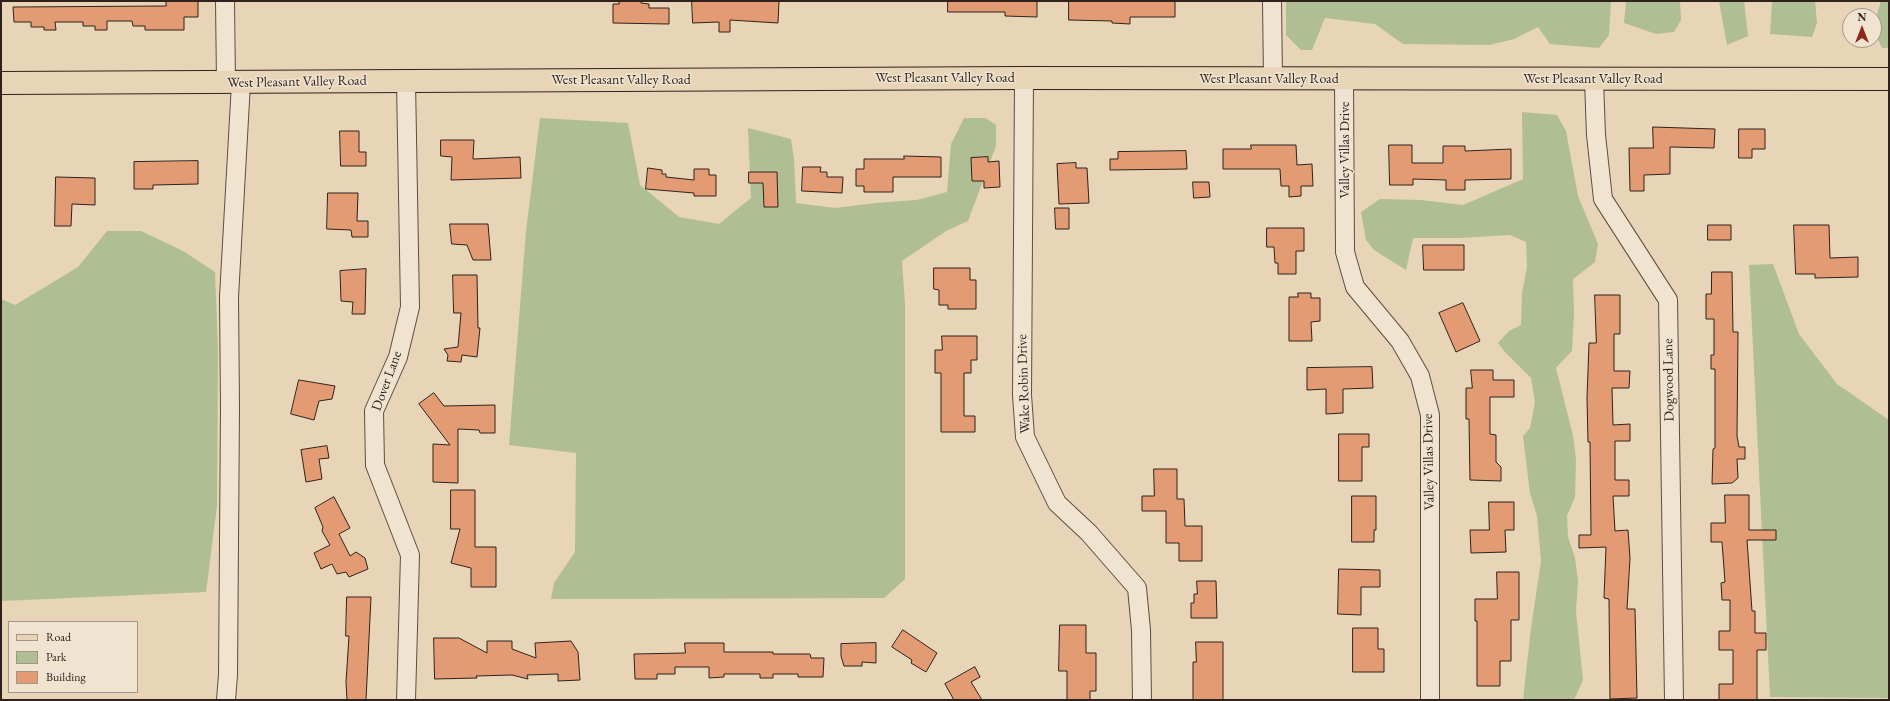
<!DOCTYPE html>
<style>
body{margin:0}
#map{position:relative;width:1890px;height:701px;overflow:hidden;background:#e8d4b7;font-family:"EB Garamond",serif}
canvas{display:block}
.frame{position:absolute;inset:0;border:2px solid #2f221d;pointer-events:none}
.legend{position:absolute;left:8px;top:621px;width:130px;height:72px;box-sizing:border-box;background:#f0e3d0;border:1px solid #a39688;margin:0;padding:5px 7px;list-style:none;font-size:12px;color:#2f221d}
.legend li{display:flex;align-items:center;gap:8px;height:20px}
.legend b{width:20px;border:1px solid #a39688}
.north{position:absolute;left:1842px;top:8px;width:40px;height:40px;box-sizing:border-box;background:#f0e3d0;border:1px solid #a39688;border-radius:50%;rotate:0deg;font-size:11px;font-weight:700;line-height:16px;text-align:center;color:#2f221d}
.north::after{content:'';display:block;margin:auto;width:14px;height:18px;background:#8f2418;clip-path:polygon(50% 0,100% 100%,50% 72%,0 100%)}
</style>
<div id="map">
<canvas width="1890" height="701"></canvas>
<div class="frame"></div>
<ul class="legend">
<li><b style="height:5px;background:#e8d4b7"></b>Road</li>
<li><b style="height:11px;background:#b0be93"></b>Park</li>
<li><b style="height:11px;background:#e39b74"></b>Building</li>
</ul>
<div class="north">N</div>
</div>
<script>
const c = document.querySelector('canvas').getContext('2d');
c.lineJoin = 'round';
function fillPath(path, color) {
  c.fillStyle = color;
  c.fill(path, 'evenodd');
}
function strokePath(path, color, width, dash) {
  c.strokeStyle = color;
  c.lineWidth = width;
  c.lineCap = dash ? 'butt' : 'round';
  c.setLineDash(dash || []);
  c.stroke(path);
}
function drawText(font, color, halo, rows, align = 'center') {
  c.font = font + ' "EB Garamond",serif';
  c.lineWidth = 3;
  c.setLineDash([]);
  c.textBaseline = 'middle';
  c.strokeStyle = halo;
  c.fillStyle = color;
  for (const [text, x, y, turn = 0] of rows) {
    c.save();
    c.translate(x, y);
    c.rotate((+turn || 0) * Math.PI / 180);
    c.textAlign = isNaN(turn) ? turn : align;
    if (halo) c.strokeText(text, 0, 0);
    c.fillText(text, 0, 0);
    c.restore();
  }
}
const green = new Path2D(`
 M1286,1H1611L1609,35L1599,48L1550,44L1538,27L1514,39L1489,45L1403,44L1375,24L1325,18L1312,50H1301L1286,35Z
 M1626,1H1680L1681,20L1674,32L1656,34L1624,23Z
 M1719,1H1744L1748,36L1727,45Z
 M1772,1H1815L1817,23L1812,37L1770,34Z
 M1881,1H1889V48H1882C1872,26 1874,24 1881,1Z
 M1522,112L1557,115L1566,131L1578,196L1598,244L1595,262L1573,279L1574,314L1572,351L1556,368L1573,436L1576,459L1575,497L1567,516L1568,537L1575,558L1578,581L1576,611L1583,680L1574,700H1523L1531,628L1541,561L1537,516L1530,493L1523,436L1530,428L1535,402L1531,378L1505,352L1498,343L1509,331L1521,325L1522,293L1527,267L1526,242L1510,235L1459,238H1413L1406,270L1374,250L1366,240L1361,212L1380,199L1421,200L1463,205L1523,179Z
 M540,118L628,123L640,185L679,217L719,224L751,198L748,128L791,139L794,159L796,203L835,208L875,203L917,200L947,192L951,144L964,118H986L996,125V146L968,221L946,231L902,261L905,304V579L884,598L551,599L554,583L575,552L576,453L509,445L526,231Z
 M107,231H141L183,251L215,272L218,352L217,506L206,592L1,601V299L15,305L78,267Z
 M1773,264L1799,334L1837,384L1889,420V698L1770,697L1749,265Z`);
const building = new Path2D(`
 M166,1H198V17H184V30H145V26H133L132,21H107V30H95V26H83V22H55L56,30H44V27H31V22H14L13,7L166,6Z
 M619,1H641V3L649,4V8H669V24L613,23V4H619Z
 M692,1H779L778,23L730,20V32H719V22L693,23Z
 M948,1H1037V17L1005,16V12H948Z
 M1069,1H1175V17H1130V24L1112,23V21L1069,20Z
 M1653,127L1715,129L1714,148L1670,147V174L1644,175V191H1630L1629,148H1653Z
 M1739,129H1765V149H1752V158H1739Z
 M340,131H359V152H366V166H341Z
 M441,140H474L473,159L520,157L521,178L451,180L452,157L441,156Z
 M1251,145H1296L1297,165L1312,164L1313,186H1301V196L1289,197V186H1281L1280,169H1223V149H1251Z
 M1389,145H1412V163H1443V146H1465V151L1511,149V179L1465,180V190H1446V180L1413,179V185H1390Z
 M1186,151L1187,169L1110,170V159H1118V152Z
 M904,156L941,157V177H893V192H864V186H856V169H864V159H904Z
 M988,157V162L999,161L1000,187L984,188V181H972L971,158Z
 M198,161V184L153,185V189H134V162Z
 M1076,163V168H1087L1089,203L1059,204L1057,164Z
 M803,167H821L820,172H827V177H843L842,193L802,191Z
 M648,168L662,170V174H666V177L694,180V169H709V175H716V196H694V193L646,189Z
 M749,172H777L778,207H764L763,183H749Z
 M56,177L95,178V205L72,204L71,226H55Z
 M1193,182H1209L1210,197L1194,198Z
 M328,193H358L357,221H368V237H352L351,230L327,229Z
 M1055,208H1069V229H1056Z
 M450,224H488L491,260H473L467,245L452,244Z
 M1708,225H1731V240H1708Z
 M1794,225H1829L1830,258L1858,257V277L1815,278V274H1796Z
 M1267,228H1304V251H1296V274H1278V263H1275L1274,247H1267Z
 M1423,245H1464V270H1424Z
 M934,268H970V280H976V309H948V305H939V290L934,289Z
 M366,269L365,314H352L353,302L341,301L340,271Z
 M1712,272H1732L1733,332H1738L1737,436L1739,447H1745V459H1737L1738,478L1732,483L1712,484L1713,449L1715,448V369H1711V355H1714V319H1706V294H1711Z
 M453,275H477L478,328H480L477,357L462,355L461,362L447,361L448,355L444,349L458,347L461,313H454Z
 M1298,293H1311V298H1320V321L1311,322L1312,341H1289V297H1298Z
 M1595,295H1620V334H1614V371H1630L1629,388H1612L1613,425L1630,424V441H1615V480H1629V496H1613L1615,531L1628,530L1630,558L1627,609H1635L1637,698L1610,699L1609,599L1604,598L1606,547L1579,548V535H1591L1590,442H1588L1587,398L1589,343H1596Z
 M1463,303L1480,341L1456,352L1439,313Z
 M942,336H977V360H971V373H964V416H975V432H941V373H935V350H942Z
 M1372,367L1373,388L1343,389V413L1326,414V389L1307,390V368Z
 M1471,370H1493V380H1514V397H1490V434L1496,435V462L1501,467V481L1470,480L1469,419H1466V388H1472Z
 M299,380L335,386L332,399L319,401L314,420L291,414Z
 M434,393L444,406L495,405V433H480L479,430L458,429V483L433,482V444L450,445L419,404Z
 M1339,434H1369V447H1362V481H1339Z
 M327,446L329,458L319,459L322,479L306,482L301,450Z
 M1154,469H1177V499H1184L1185,526H1202V561H1179V543H1166V511H1142V496H1154Z
 M451,490H475V547H496V587H471V568L451,563L460,529H451Z
 M1725,495H1749V530H1776V540H1747L1752,611H1755V633H1766V650H1757V700H1719V684H1733V650H1719V631H1730V600H1722L1721,583L1725,582L1722,542H1711V523H1725Z
 M1352,496H1376V530H1374V542H1352Z
 M334,497L350,528L339,534L350,556L356,552L365,558L368,569L349,577L346,572L337,574L332,564L321,569L314,553L330,545L322,531L323,527L315,508Z
 M1489,502H1514V530H1505L1506,552L1471,553L1470,530H1489Z
 M1339,569L1380,570V587H1361V615L1338,614Z
 M1497,572H1519V620H1511V661H1500V686H1477V621H1475V599H1497Z
 M1197,581H1216L1217,618H1191V603H1194V594H1197Z
 M347,597H371L366,700H347L346,682L349,636H346Z
 M1060,625H1086V653H1096V691H1090V700H1067V671H1059Z
 M1353,628H1378V649H1384V672H1353Z
 M903,630L937,653L926,672L911,663L912,660L892,647Z
 M434,638H459L487,653V641H512V649L536,658L535,643L571,641L578,652L580,680L558,681V674L527,675L528,679L512,675L476,676L477,678L435,679Z
 M1196,642H1223V700H1193V662H1196Z
 M685,643H724V652H773V654H810L811,658H824L823,677H798V674H773V678H760V674H724V677L709,678V667H675V674H657V679H635L634,654L685,653Z
 M876,643V663L862,662V666H844L841,656V644Z
 M975,667L980,677L971,682L982,700H954L945,684Z`);
const minor = new Path2D(`
 M225,1L226,83
 M1272,1L1273,79
 M1024,78L1022,395L1025,437L1057,503L1089,533L1137,588L1141,630L1142,700
 M1344,79L1345,252L1355,287L1400,341L1420,376L1430,415V700
 M1594,80L1596,135L1603,199L1668,300L1674,700
 M226,700L228,675L230,408L229,297L241,83
 M406,700L410,555L375,465L374,411L398,357L410,307L406,81`);
const major = new Path2D(`
 M1,83L1024,78L1889,79`);
const streetNames = [
 ["West Pleasant Valley Road",945,78],
 ["West Pleasant Valley Road",1269,79],
 ["West Pleasant Valley Road",1593,79],
 ["West Pleasant Valley Road",621,80],
 ["West Pleasant Valley Road",297,82,-1],
 ["Valley Villas Drive",1345,150,-90],
 ["Dogwood Lane",1669,380,-91],
 ["Dover Lane",387,381,-70],
 ["Wake Robin Drive",1024,384,-92],
 ["Valley Villas Drive",1429,462,-91]
];
fillPath(green, '#b0be93');
fillPath(building, '#e39b74');
strokePath(building, '#2f221d', 1);
strokePath(minor, '#5d4e44', 20);
strokePath(major, '#2f221d', 24);
strokePath(minor, '#f0e3d0', 18);
strokePath(major, '#e8d4b7', 22);
drawText('14px', '#2f221d', '#f0e3d0', streetNames);
</script>
